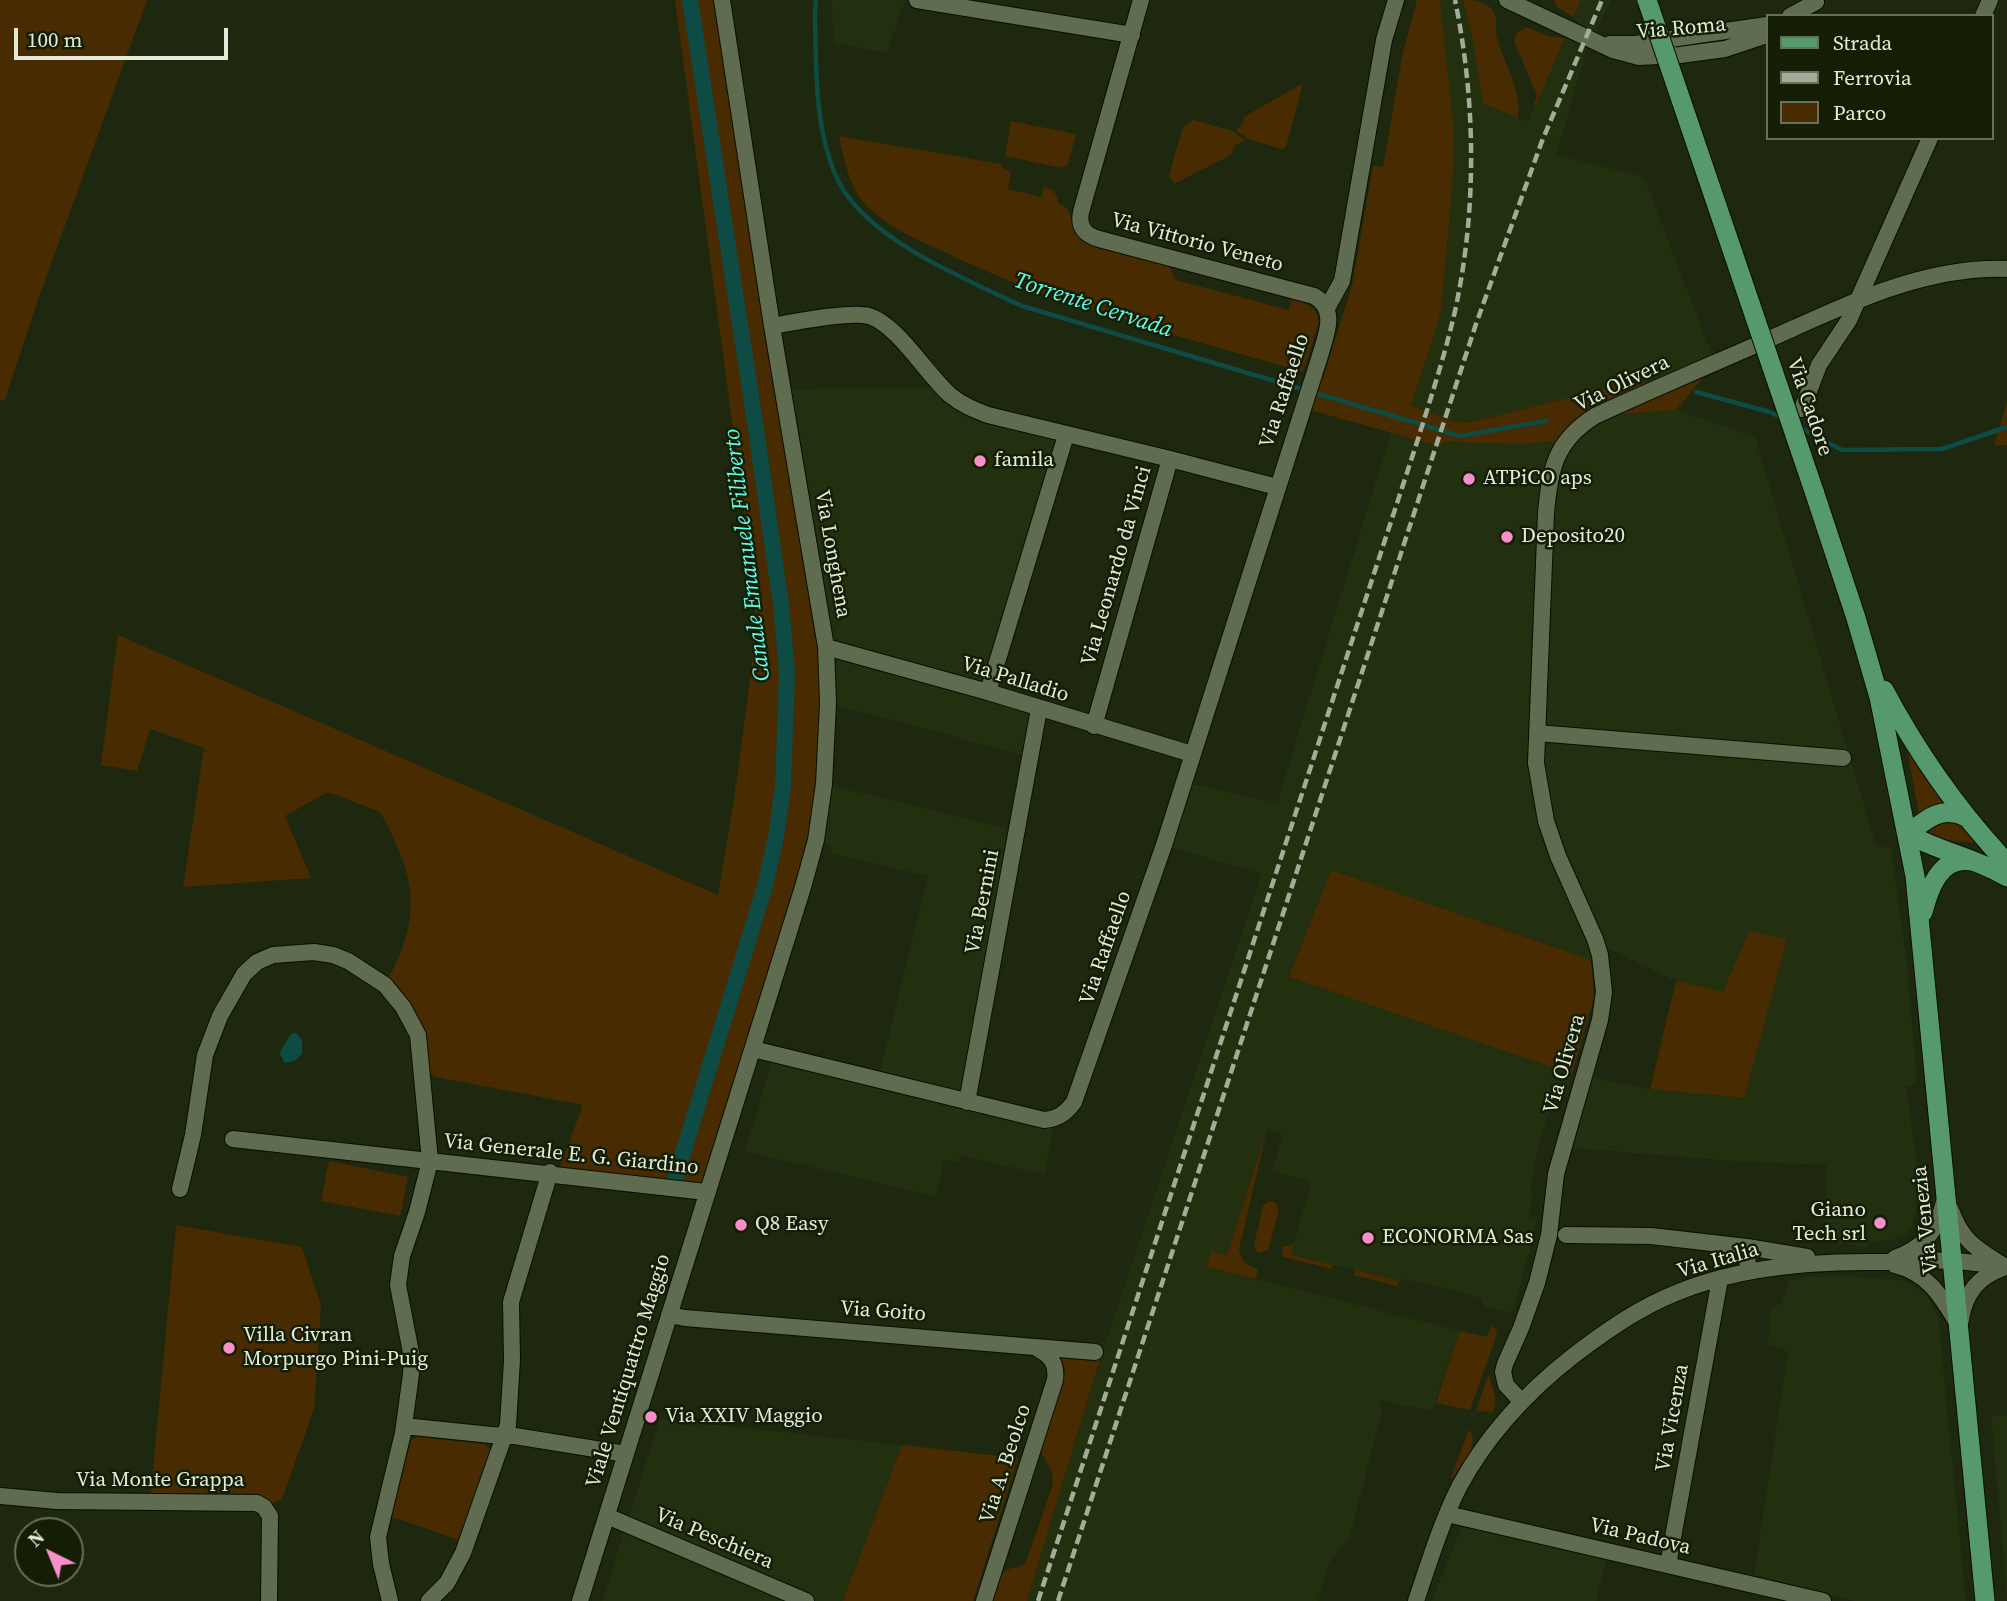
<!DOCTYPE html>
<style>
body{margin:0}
#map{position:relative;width:2007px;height:1601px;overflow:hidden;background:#1d280e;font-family:"Source Serif 4",serif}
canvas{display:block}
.legend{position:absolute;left:1766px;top:14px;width:228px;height:126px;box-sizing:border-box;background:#141e05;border:2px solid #66705a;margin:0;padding:9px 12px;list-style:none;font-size:21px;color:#e2eada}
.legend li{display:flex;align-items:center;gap:14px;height:35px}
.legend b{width:35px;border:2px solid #66705a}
.north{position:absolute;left:14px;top:1517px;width:70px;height:70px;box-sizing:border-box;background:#141e05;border:2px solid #66705a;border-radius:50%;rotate:317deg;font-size:19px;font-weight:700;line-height:28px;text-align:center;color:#e2eada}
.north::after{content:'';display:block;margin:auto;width:24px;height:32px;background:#f98fc9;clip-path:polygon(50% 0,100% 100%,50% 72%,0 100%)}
.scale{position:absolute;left:14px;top:28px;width:214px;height:32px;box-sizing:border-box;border:4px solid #e2eada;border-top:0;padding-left:9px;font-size:21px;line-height:24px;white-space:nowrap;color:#e2eada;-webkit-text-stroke:5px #141e05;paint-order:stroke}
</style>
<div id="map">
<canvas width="2007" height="1601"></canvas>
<ul class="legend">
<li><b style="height:9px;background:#56996c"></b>Strada</li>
<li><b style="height:9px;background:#a3ac99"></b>Ferrovia</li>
<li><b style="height:19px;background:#482b00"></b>Parco</li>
</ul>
<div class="north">N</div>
<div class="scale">100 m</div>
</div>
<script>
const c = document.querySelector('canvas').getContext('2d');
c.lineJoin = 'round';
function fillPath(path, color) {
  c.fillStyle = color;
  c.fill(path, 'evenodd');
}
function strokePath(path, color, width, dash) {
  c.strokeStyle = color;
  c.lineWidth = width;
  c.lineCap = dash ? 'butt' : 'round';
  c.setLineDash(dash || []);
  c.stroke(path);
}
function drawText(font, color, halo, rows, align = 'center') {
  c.font = font + ' "Source Serif 4",serif';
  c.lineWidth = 5;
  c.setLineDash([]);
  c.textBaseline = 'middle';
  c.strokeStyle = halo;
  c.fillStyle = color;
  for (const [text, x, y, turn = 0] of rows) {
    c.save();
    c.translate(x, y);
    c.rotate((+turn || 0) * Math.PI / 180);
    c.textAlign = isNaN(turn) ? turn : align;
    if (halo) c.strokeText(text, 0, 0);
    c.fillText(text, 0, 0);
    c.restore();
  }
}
const built = new Path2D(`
 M832,0H905L887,53L833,43Z
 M1440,0H1463L1473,42L1483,103L1528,122L1565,38L1569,39L1577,21L1573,17L1581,0H1611L1586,52L1556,155L1644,177L1715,363L1679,379L1615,386L1471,422H1454L1411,405L1441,312L1451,203L1454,155L1453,120Z
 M943,388L952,396L1066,435L988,692L1039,709L1031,757L828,703L783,389Z
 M1676,410L1755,437L1876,846L1891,848L1907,966L1917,1080L1913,1086H1906L1920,1184L1912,1227L1905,1235L1892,1240L1869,1242L1866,1247L1825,1241L1826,1165L1733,1161L1573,1148L1592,1078L1650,1089L1744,1098L1749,931L1723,993L1676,981L1609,949L1591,960L1331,870L1289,977L1572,1074L1566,1096L1554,1093L1539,1145L1530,1191L1533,1193L1528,1218L1537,1220L1514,1309L1508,1312L1483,1306L1481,1299L1461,1292L1403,1279L1399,1281L1291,1255L1311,1182L1272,1171L1283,1135L1267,1130L1227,1255L1207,1267L1460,1331L1432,1411L1379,1400L1382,1410L1350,1536L1329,1563L1318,1601H1027L1105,1345L1262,874L1164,845L1183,782L1277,803L1391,432L1435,445L1447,442L1522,444L1595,416Z
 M824,784L1017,831L967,1101L1054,1120L1045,1175L960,1155L958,1163L944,1160L936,1197L745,1151L772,1061L943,1103L878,1080L928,876L833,854L830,845L816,840Z
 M1842,1276L1899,1280L1913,1285L1928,1297L1938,1317L1966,1601H1854L1754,1575L1788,1352L1768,1344L1770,1310L1782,1303L1789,1281L1806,1277Z
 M2007,1415V1596L1991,1416Z
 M660,1419L902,1445L843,1601H602Z
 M1465,1518L1608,1551L1596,1601H1432Z`);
const green = new Path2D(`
 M0,0H147L39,297L5,400L0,401Z
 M675,0H718L823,620L821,810L706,1192L677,1189L668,1180L563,1168L560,1166L583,1105L436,1077L423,1070L418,1035L385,985C423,916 417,879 380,812L328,792L285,816L311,878L183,887L204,748L150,729L137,771L101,765L118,635L718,895C728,839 737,782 744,725C750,680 756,636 755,591Z
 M1417,0H1440L1453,120L1454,155L1451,203L1441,312L1411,405L1454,422H1471L1615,386L1679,379L1715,363L1676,410L1595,416L1566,440L1522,444L1447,442L1435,445L1303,408L1313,375L1323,378L1352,286L1373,166L1383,167L1403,52Z
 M1463,0C1474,0 1487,1 1493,11C1498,18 1495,30 1497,38C1504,63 1522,91 1518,118L1483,103L1473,42Z
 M1554,0H1581L1573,17L1557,7Z
 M1526,27L1549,36L1565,38L1535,107C1533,96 1541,99 1533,86L1514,41L1516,34Z
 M1303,83L1286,147L1281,149L1248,139L1235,130L1242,125L1244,117Z
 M1193,120L1233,131L1245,140L1234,146L1231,155L1174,184L1169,175L1183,127Z
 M1011,121L1076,134L1068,164L1061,168L1005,156Z
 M839,136L1001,164L1002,167L1011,172L1008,189L1041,197L1044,187L1053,190L1058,198L1057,203C1077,208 1068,230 1083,241C1094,250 1151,260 1168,264L1176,280L1289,310L1292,299C1305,304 1318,306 1319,322L1303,372C1182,336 1056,307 942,251C916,239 890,228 869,208C849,189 845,162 839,136Z
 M2007,401V445L1994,446Z
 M1907,748L1946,803L1919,815Z
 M1956,819L1977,841L1975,843L1928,838L1924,830L1928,826Z
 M1331,870L1591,960L1594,997L1572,1074L1289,977Z
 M1749,931L1787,939L1744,1098L1650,1089L1676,981L1723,992Z
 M1267,1130L1239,1249C1241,1260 1247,1267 1258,1269L1256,1279L1207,1267L1211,1252L1227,1255Z
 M329,1161L408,1177L400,1216L321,1201Z
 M1272,1201L1276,1203L1279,1210L1268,1250L1260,1253L1256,1251L1254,1245L1263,1206L1267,1202Z
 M176,1225L302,1247L321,1306L314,1409L282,1499L264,1507L150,1502Z
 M1294,1244L1291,1255L1333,1265L1332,1269L1283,1257L1282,1247Z
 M1355,1270L1399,1281L1397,1286L1354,1275Z
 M1491,1326L1496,1329L1497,1334L1470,1410L1436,1403L1460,1331L1487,1337Z
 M1101,1356L1027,1601H992C996,1590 997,1573 1009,1569C1016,1567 1021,1567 1026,1562L1053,1484L1052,1472L1041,1452L1065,1373V1367L1060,1357Z
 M1489,1373C1490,1388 1501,1399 1492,1412L1476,1411Z
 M1469,1429C1481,1444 1462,1464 1453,1478H1451Z
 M417,1437L484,1444L490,1449V1454L459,1540L390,1516L411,1441Z
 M902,1445L1018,1458L973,1601H843Z`);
const water = new Path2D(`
 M296,1033L302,1040V1054L294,1061L285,1063L280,1054C281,1049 288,1039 291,1034Z`);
const stream = new Path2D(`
 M816,0L815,14C816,58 815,105 826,147C830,162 836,179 844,191C879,244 967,280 1022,306L1460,436L1546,421
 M1696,392L1770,412L1782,418
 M1799,427L1842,450L1942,449L2007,427`);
const canal = new Path2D(`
 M675,1179L765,886L776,837L783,785L787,672L781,605L755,422L690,0`);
const minor = new Path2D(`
 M917,0L1132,35
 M1507,0L1613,50L1639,57L1680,55L1725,49L1767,35
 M1790,16L1816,2
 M1983,16L1990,0
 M1610,44H1636L1767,25
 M1327,308L1342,281L1384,40L1396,0
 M772,326C795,322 850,311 869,316C897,324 927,375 950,395C962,405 975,410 988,415L1170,459L1277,487
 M1802,409L1819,365L1849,320L1930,138
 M826,647L988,692L1192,754
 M988,692L1066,435
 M1094,726L1170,459
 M1537,733L1843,758
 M753,1049L1044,1120C1058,1119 1066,1113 1074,1102L1164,845L1319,359C1325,337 1339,310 1314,296L1099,239C1085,235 1078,227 1081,212L1141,0
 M967,1102L1039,709
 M233,1139L706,1192
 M180,1189L193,1135L205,1055L220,1016L244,974L257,962L273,955L314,952L333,955L348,961L385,985L403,1007L418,1035L430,1161L417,1212L402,1256L398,1285L412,1358L411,1374L403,1433L378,1537L381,1564L390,1601
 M1951,1210C1961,1239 1975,1248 2001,1264
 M1566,1235L1651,1236L1747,1247L1748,1271
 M1747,1247L1807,1257
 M1895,1258C1925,1247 1936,1232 1944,1202
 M1895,1265C1928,1273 1941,1296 1958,1324
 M669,1315L685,1318L1095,1352
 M1961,1320C1965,1293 1978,1277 2003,1268
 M1521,1401L1506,1385L1503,1372L1505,1364L1521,1328L1537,1283L1549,1235L1556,1174L1600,1020L1604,992L1600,955L1595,939L1558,856L1546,821L1536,763L1546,513C1550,469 1555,441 1595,416C1651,390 1708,366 1765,341C1842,307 1921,266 2007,269
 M404,1426L491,1435L515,1436L626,1454
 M0,1496L57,1501L257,1503L264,1507L270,1516L269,1601
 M1447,1514L1823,1601
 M607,1516L806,1601
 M1668,1565L1720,1279
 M429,1601L447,1583L463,1553L508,1425L512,1360L511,1302L550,1172
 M580,1601L803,887L816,840L824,784L828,703L826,647L772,326L722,0
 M984,1601L1055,1380C1057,1365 1052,1356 1038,1349
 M1416,1601C1429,1563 1441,1523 1459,1487C1487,1435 1527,1392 1573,1356C1594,1340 1616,1324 1639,1311C1712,1269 1798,1261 1880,1262C1905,1262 1930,1259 1954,1261C1972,1262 1989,1265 2007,1267`);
const major = new Path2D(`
 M1814,491L1856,618L1879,697L1915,876L1985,1601
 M1884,690C1918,754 1957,810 2007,863
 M1908,834C1940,852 1976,858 2007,877
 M1908,834C1926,819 1942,805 1966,817
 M1923,912C1929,889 1940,856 1970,861`);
const rail = new Path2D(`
 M1038,1601L1418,439C1431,397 1445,355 1455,311C1477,210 1476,102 1455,0
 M1058,1601L1476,324L1542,141L1602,0`);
const majorBridge = new Path2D(`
 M1647,0L1814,491`);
const markers = [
 [980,461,7,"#f98fc9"],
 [1469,479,7,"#f98fc9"],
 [1507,537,7,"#f98fc9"],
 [1880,1223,7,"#f98fc9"],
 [741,1225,7,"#f98fc9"],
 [1368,1238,7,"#f98fc9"],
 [229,1348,7,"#f98fc9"],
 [651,1417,7,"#f98fc9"]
];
const streetNames = [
 ["Via Roma",1681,29,-5],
 ["Via Vittorio Veneto",1197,243,15],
 ["Via Olivera",1622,384,-26],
 ["Via Raffaello",1285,391,-72],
 ["Via Cadore",1809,407,71],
 ["Via Longhena",832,554,80],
 ["Via Leonardo da Vinci",1117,566,-74],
 ["Via Palladio",1015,680,17],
 ["Via Bernini",983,902,-79],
 ["Via Raffaello",1106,948,-71],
 ["Via Olivera",1565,1064,-74],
 ["Via Generale E. G. Giardino",571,1155,6],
 ["Via Venezia",1926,1220,-96],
 ["Via Italia",1718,1261,-16],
 ["Via Goito",883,1312,4],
 ["Viale Ventiquattro Maggio",629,1371,-73],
 ["Via Vicenza",1673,1418,-80],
 ["Via A. Beolco",1006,1464,-72],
 ["Via Monte Grappa",160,1481],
 ["Via Padova",1640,1537,13],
 ["Via Peschiera",714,1539,23]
];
const poiNames = [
 ["famila",994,461],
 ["ATPiCO aps",1483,479],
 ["Deposito20",1521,537],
 ["Giano",1866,1211,"right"],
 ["Tech srl",1866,1235,"right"],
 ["Q8 Easy",755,1225],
 ["ECONORMA Sas",1382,1238],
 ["Villa Civran",243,1336],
 ["Morpurgo Pini-Puig",243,1360],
 ["Via XXIV Maggio",665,1417]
];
const waterNames = [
 ["Torrente Cervada",1093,306,18],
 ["Canale Emanuele Filiberto",748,555,-97]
];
fillPath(built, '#233010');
fillPath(green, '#482b00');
fillPath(water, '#0d4b44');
strokePath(stream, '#0d4b44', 4.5);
strokePath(canal, '#0d4b44', 16);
strokePath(minor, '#071000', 18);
strokePath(major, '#071000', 21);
strokePath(minor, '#5f6c50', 16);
strokePath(major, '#56996c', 19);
strokePath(rail, '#a3ac99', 4.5, [10, 5]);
strokePath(majorBridge, '#071000', 21, []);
strokePath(majorBridge, '#56996c', 19);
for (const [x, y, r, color] of markers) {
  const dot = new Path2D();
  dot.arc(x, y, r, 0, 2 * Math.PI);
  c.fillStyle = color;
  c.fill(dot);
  strokePath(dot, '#141e05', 2.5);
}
drawText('21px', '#e2eada', '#141e05', streetNames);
drawText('21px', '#e2eada', '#141e05', poiNames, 'left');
drawText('italic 23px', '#66fceb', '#141e05', waterNames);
</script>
